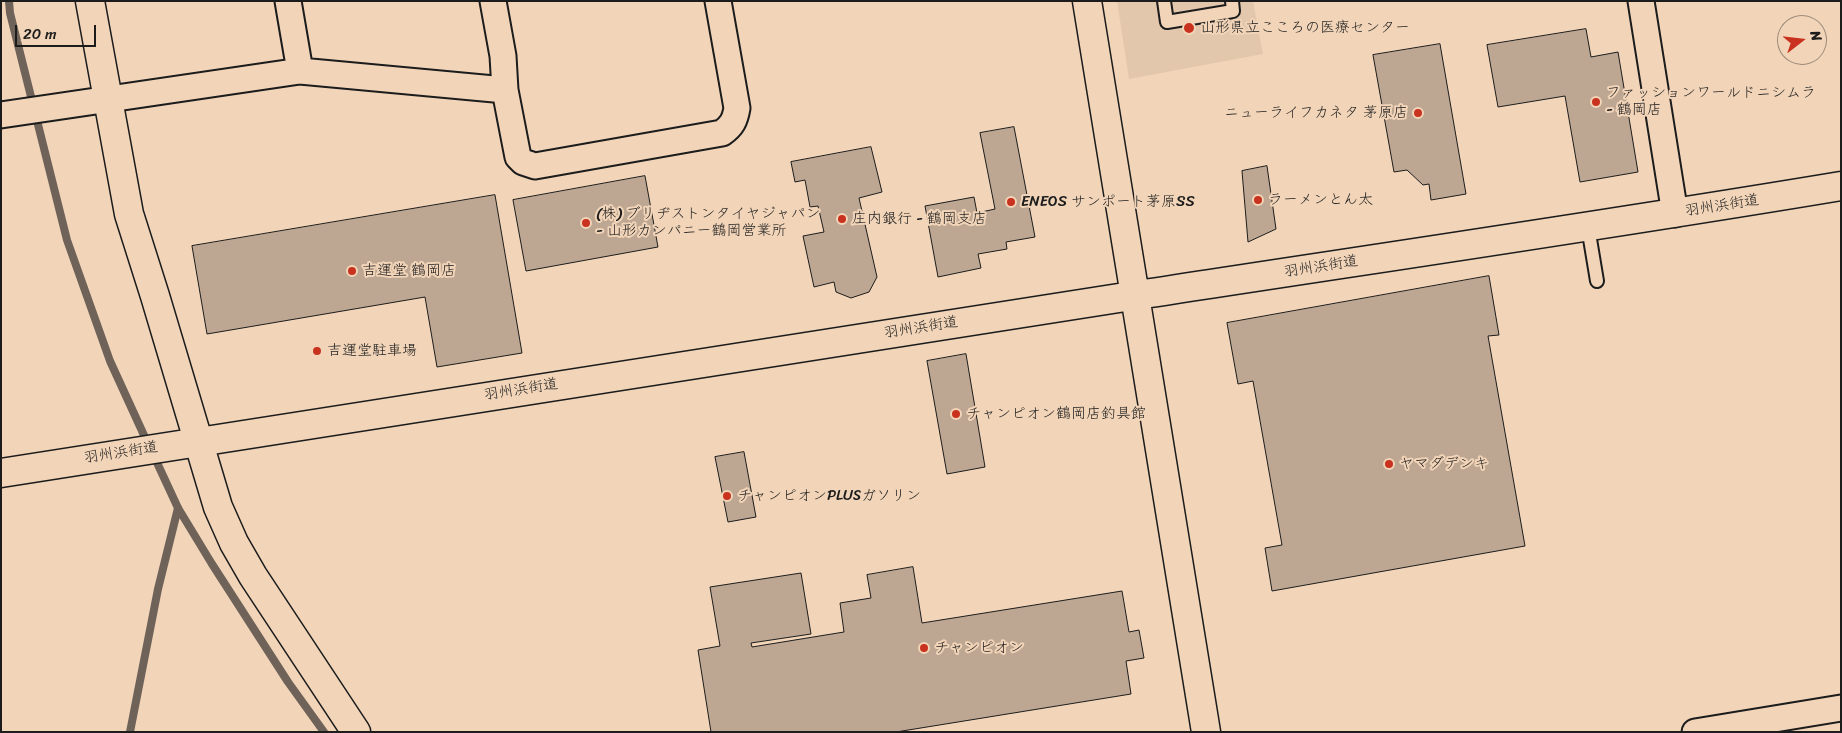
<!DOCTYPE html>
<meta charset="utf-8">
<style>
body{margin:0}
#map{position:relative;width:1842px;height:733px;overflow:hidden;background:#f2d5b9;font-family:Sriracha,sans-serif}
canvas{display:block}
.frame{position:absolute;inset:0;border:2px solid #1c1c1c;pointer-events:none}
.north{position:absolute;left:1777px;top:15px;width:50px;height:50px;box-sizing:border-box;background:#f2d5b9;border:1px solid #9c8b7a;border-radius:50%;rotate:74deg;font-size:14px;font-weight:700;line-height:20px;text-align:center;color:#1c1c1c}
.north::after{content:'';display:block;margin:auto;width:18px;height:22px;background:#c8321e;clip-path:polygon(50% 0,100% 100%,50% 72%,0 100%)}
.scale{position:absolute;left:15px;top:25px;width:81px;height:22px;box-sizing:border-box;border:2px solid #1c1c1c;border-top:0;padding-left:6px;font-size:15px;line-height:18px;white-space:nowrap;color:#1c1c1c;-webkit-text-stroke:4px #f2d5b9;paint-order:stroke}
</style>
<div id="map">
<canvas width="1842" height="733"></canvas>
<div class="frame"></div>
<div class="north">N</div>
<div class="scale">20 m</div>
</div>
<script>
const c = document.querySelector('canvas').getContext('2d');
c.lineJoin = 'round';
function fillPath(path, color) {
  c.fillStyle = color;
  c.fill(path, 'evenodd');
}
function strokePath(path, color, width, dash) {
  c.strokeStyle = color;
  c.lineWidth = width;
  c.lineCap = dash ? 'butt' : 'round';
  c.setLineDash(dash || []);
  c.stroke(path);
}
function drawText(font, color, halo, rows, align = 'center') {
  c.font = font + ' Sriracha,"Klee One",sans-serif';
  c.lineWidth = 4;
  c.setLineDash([]);
  c.textBaseline = 'middle';
  c.strokeStyle = halo;
  c.fillStyle = color;
  for (const [text, x, y, turn = 0] of rows) {
    c.save();
    c.translate(x, y);
    c.rotate((+turn || 0) * Math.PI / 180);
    c.textAlign = isNaN(turn) ? turn : align;
    if (halo) c.strokeText(text, 0, 0);
    c.fillText(text, 0, 0);
    c.restore();
  }
}
const built = new Path2D(`
 M1117,1H1253L1263,54L1129,79Z`);
const stream = new Path2D(`
 M9,1L10,13L67,240L110,361L148,444
 M153,454L178,508L212,564L288,682L324,732
 M130,732L158,589L178,508`);
const building = new Path2D(`
 M1586,29L1591,57L1618,52L1638,172L1580,182L1565,96L1498,107L1487,45Z
 M1440,44L1466,194L1431,200L1429,184L1423,185L1407,170L1394,172L1373,55Z
 M1014,127L1035,237L1006,242L1007,249L978,254L981,268L938,277L925,206L974,197L977,213L995,209L980,133Z
 M871,147L882,192L859,198L877,277L869,292L851,298L836,292L834,282L814,287L803,236L824,232L818,206L810,207L805,180L795,182L791,162Z
 M1267,166L1276,229L1248,242L1242,171Z
 M645,176L658,247L526,271L513,200Z
 M495,195L522,353L437,367L425,297L207,334L192,246Z
 M1489,276L1499,335L1488,336L1525,546L1272,591L1265,548L1282,545L1253,381L1238,384L1227,323Z
 M966,354L985,467L947,474L927,361Z
 M744,452L756,517L728,522L715,457Z
 M913,567L922,623L1122,591L1129,632L1139,630L1144,658L1126,661L1131,694L896,732H711L698,650L720,646L710,587L801,573L811,634L751,643L752,647L844,632L840,603L871,598L867,575Z`);
const lane = new Path2D(`
 M1164,1L1167,22L1233,11L1232,1
 M1588,227L1597,281`);
const street = new Path2D(`
 M288,1L300,71
 M493,1L503,56L505,90L518,157L523,162L535,166L722,133C732,126 735,120 737,108L718,1
 M1641,1L1675,214
 M1,115L300,71L505,90
 M1695,732L1841,708`);
const secondary = new Path2D(`
 M90,1L129,214L155,296L218,507L234,543L253,576L356,732
 M1087,1L1206,732
 M1,473C380,411 759,353 1138,295C1372,259 1607,225 1841,186`);
const markers = [
 [1189,28,6,"#c8321e"],
 [1596,102,5,"#c8321e"],
 [1418,113,5,"#c8321e"],
 [1258,200,5,"#c8321e"],
 [1011,202,5,"#c8321e"],
 [842,219,5,"#c8321e"],
 [586,223,5,"#c8321e"],
 [352,271,5,"#c8321e"],
 [317,351,5,"#c8321e"],
 [956,414,5,"#c8321e"],
 [1389,464,5,"#c8321e"],
 [727,496,5,"#c8321e"],
 [924,648,5,"#c8321e"]
];
const poiNames = [
 ["山形県立こころの医療センター",1200,28],
 ["ファッションワールドニシムラ",1606,93],
 ["- 鶴岡店",1606,110],
 ["ニューライフカネタ 茅原店",1408,113,"right"],
 ["ラーメンとん太",1268,200],
 ["ENEOS サンポート茅原SS",1021,202],
 ["(株) ブリヂストンタイヤジャパン",596,214],
 ["- 山形カンパニー鶴岡営業所",596,231],
 ["庄内銀行 - 鶴岡支店",852,219],
 ["吉運堂 鶴岡店",362,271],
 ["吉運堂駐車場",327,351],
 ["チャンピオン鶴岡店釣具館",966,414],
 ["ヤマダデンキ",1399,464],
 ["チャンピオンPLUSガソリン",737,496],
 ["チャンピオン",934,648]
];
const streetNames = [
 ["羽州浜街道",1722,206,-9],
 ["羽州浜街道",1321,267,-9],
 ["羽州浜街道",921,328,-9],
 ["羽州浜街道",521,390,-9],
 ["羽州浜街道",121,453,-9]
];
fillPath(built, '#e2c7ad');
strokePath(stream, '#6f6359', 8);
fillPath(building, '#bda792');
strokePath(building, '#1c1c1c', 1);
strokePath(lane, '#1c1c1c', 16);
strokePath(street, '#1c1c1c', 29);
strokePath(secondary, '#1c1c1c', 31);
strokePath(lane, '#f2d5b9', 12);
strokePath(street, '#f2d5b9', 25);
strokePath(secondary, '#f2d5b9', 28);
for (const [x, y, r, color] of markers) {
  const dot = new Path2D();
  dot.arc(x, y, r, 0, 2 * Math.PI);
  c.fillStyle = color;
  c.fill(dot);
  strokePath(dot, '#f2d5b9', 2);
}
drawText('15px', '#1c1c1c', '#f2d5b9', poiNames, 'left');
drawText('15px', '#1c1c1c', '#f2d5b9', streetNames);
</script>
